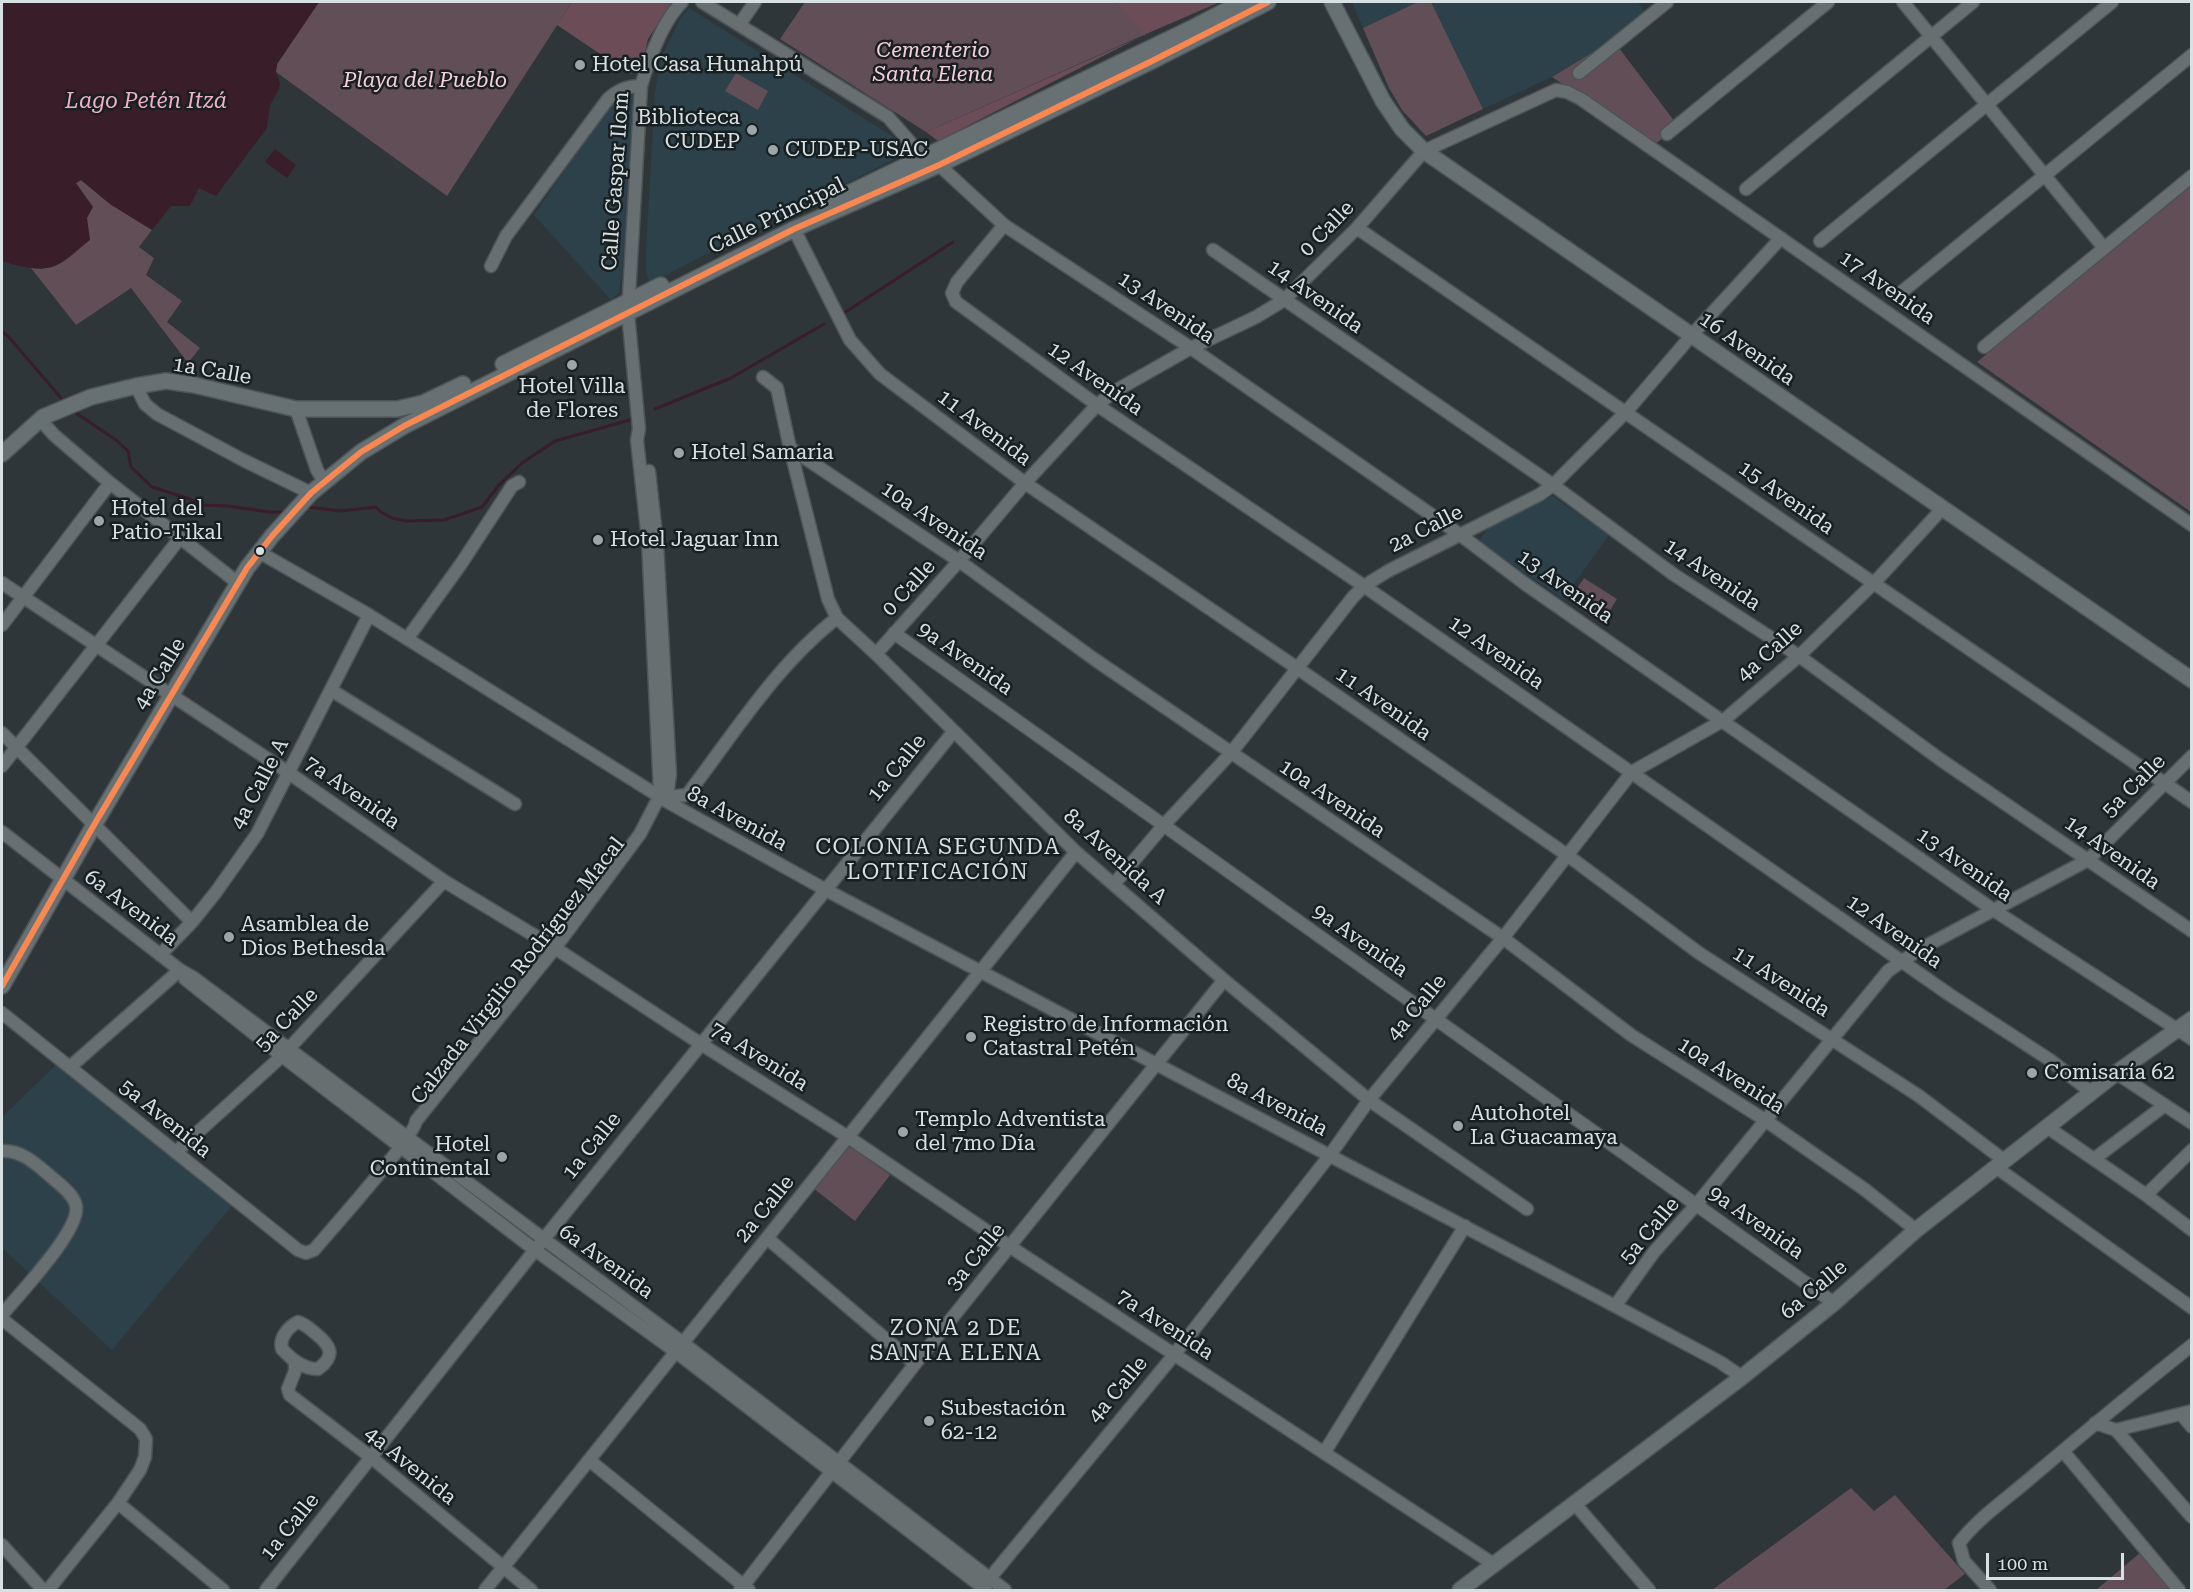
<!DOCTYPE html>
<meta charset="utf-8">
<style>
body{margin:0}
#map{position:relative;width:2193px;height:1592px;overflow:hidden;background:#2e3639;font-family:"Roboto Serif",serif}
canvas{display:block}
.frame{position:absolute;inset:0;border:3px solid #d7e1e4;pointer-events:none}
.scale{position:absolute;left:1986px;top:1553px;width:138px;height:27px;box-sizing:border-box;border:3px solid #d7e1e4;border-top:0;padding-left:8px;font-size:18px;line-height:21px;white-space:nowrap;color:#d7e1e4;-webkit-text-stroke:4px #181f21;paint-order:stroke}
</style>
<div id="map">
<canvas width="2193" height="1592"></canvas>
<div class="frame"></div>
<div class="scale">100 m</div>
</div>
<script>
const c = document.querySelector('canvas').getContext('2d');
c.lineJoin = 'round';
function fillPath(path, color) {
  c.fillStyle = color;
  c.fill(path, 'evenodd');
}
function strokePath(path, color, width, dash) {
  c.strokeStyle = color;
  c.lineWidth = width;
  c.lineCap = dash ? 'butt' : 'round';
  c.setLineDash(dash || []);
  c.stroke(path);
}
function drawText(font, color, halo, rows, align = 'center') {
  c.font = font + ' "Roboto Serif",serif';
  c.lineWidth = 5;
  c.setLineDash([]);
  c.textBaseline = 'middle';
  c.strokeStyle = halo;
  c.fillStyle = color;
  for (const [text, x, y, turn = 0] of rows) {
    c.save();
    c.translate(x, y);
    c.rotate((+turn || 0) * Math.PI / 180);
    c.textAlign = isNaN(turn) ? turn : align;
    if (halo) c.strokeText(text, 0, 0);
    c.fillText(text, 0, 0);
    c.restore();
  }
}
const built = new Path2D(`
 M1352,2H1418L1363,28Z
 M1431,2H1638L1645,13L1613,40L1552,77L1483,109Z
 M689,8L898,140L892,160L650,283L646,271V249L655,91L661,58L681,17Z
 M626,92L631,94L636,101L627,225L619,293L611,300L534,215L608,106Z
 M1552,496L1609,535L1563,599L1478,541L1489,528Z
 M58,1063L234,1203L112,1350L2,1248V1117Z`);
const green = new Path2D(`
 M319,2H572L447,196L276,72L277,64Z
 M805,2H1115L1146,34L926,132L780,39Z
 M1418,2H1431L1483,109L1426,136L1402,110L1389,88L1363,28Z
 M1613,40L1678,126L1654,145L1552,77Z
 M736,73L768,91L758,110L725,91Z
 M81,180L110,204L152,230L139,247L154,258L146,275L182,301L167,322L200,348L188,363L131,288L76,325L31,268L43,269L76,183Z
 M2191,186V512L1977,362Z
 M1584,578L1617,599L1606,617L1572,596Z
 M847,1147L852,1148L890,1175L855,1221L813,1188Z
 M1851,1488L1874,1511L1895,1495L1965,1574L1944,1590H1712Z
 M2141,1552L2173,1590H2096Z`);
const forest = new Path2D(`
 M572,2H672L648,39L641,69L630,74L557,25Z
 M1115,2H1220L1146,34L938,141L926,132L1145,35Z`);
const water = new Path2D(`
 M2,2H319L277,64L276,72L280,83L279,89L270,105L267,128L216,196L199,188L190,206H171L152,230L110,204L81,180L76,183L93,207L87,218L90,240C79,248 67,261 55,266C39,272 17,266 2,261Z
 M275,149L296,165L287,178L265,162Z`);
const stream = new Path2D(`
 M844,313L953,242
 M2,332L8,336L61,398
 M655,409L731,378L824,324
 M76,413L116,440L128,451L131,467L152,487L190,499L201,505L228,506L269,512H283
 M307,507L340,511L376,507L381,512L392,518L406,521L444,520L482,507L498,486L522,463L555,441L630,420`);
const minor = new Path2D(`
 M702,2L888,117L917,150L939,165L1004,225L1191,348L1459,534L1524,583L1992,909L2192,1039
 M1903,2L2104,248
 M739,25L755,2
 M1579,73L1667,2
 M1667,134L1828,2
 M1746,189L1973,2
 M1004,225L957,282L952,293L956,302L1097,405L1364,586L1950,995L2050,1060L2091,1092
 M1357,228L2192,802
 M794,229L850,340L880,374L1025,483L1297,668L1567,855L1699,953L1919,1096L2005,1161
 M1820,241L2112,2
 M1213,250L1553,485L1673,574L1799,656L1941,760L2192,931
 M491,266L506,236L608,99C618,90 627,86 641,86
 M1898,295L2192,55
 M1984,347L2192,176
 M763,377L777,388L790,448L959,561L1094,659L1503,938L1631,1035L1765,1120L1864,1189L1916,1230
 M136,386L145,404L157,414L243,460L311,493
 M296,409L317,470L324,481
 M43,417L45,425L54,435L110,483L238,583
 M790,448L828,599L837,618L876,654L1076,852L1224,980L1369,1100L1527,1209
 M649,471L657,544L670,774L667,797
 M259,552L369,615L657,795
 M2,583L289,773L444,881L555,948L701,1044L848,1137L1009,1246L1495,1565
 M2,625L110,483
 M894,633L1834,1303
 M407,639L461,564L512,486L519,482
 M876,654L959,561L1025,483L1097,405L1115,391L1191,348L1256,317L1284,300L1357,228L1424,151L1556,90L1567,92L1581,99L2192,525
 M331,690L515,804
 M2,733L192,922
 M2,766L180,538
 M660,792L648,540L637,440L639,429L628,313L641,86C649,59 662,22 682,2
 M667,797L687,795C733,735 777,664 837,618
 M666,801L826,890L1615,1306L1720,1362L1742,1377
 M2,832L180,970L194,978L683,1343L1005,1590
 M1114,884L1164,825L1231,753L1353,597L1364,586L1388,571L1539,495L1553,485L1626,412L1691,336L1781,238
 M160,955L192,922L216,892L257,834L369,615
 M185,979L282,1056L535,1250L676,1352L986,1590
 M2,1013L298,1250L306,1253L314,1250C329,1232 416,1135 416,1121L555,948L640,834L657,801
 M70,1067L180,970
 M2116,1073L2192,1123
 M2047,1127L2146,1195L2192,1230
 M2,1151C21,1150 35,1163 49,1175C58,1183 74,1194 76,1206C81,1230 18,1295 2,1315
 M176,1152L282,1056L444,881
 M2094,1159L2165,1105
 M1997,1168L2192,1308
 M2146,1195L2192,1150
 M767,1238L915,1364
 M1615,1306L1654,1252L1696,1205L1888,971L1920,949L2088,860L2192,756
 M2,1319L140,1429L146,1439L145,1457L140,1470L118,1503L48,1590
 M298,1322C305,1324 309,1328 315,1333C330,1345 337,1355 318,1369C303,1369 292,1360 282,1349C279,1338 288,1327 298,1322Z
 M295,1362V1371L288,1389L290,1395L372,1458L531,1590
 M2181,1414L2192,1427
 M2095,1423L2116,1430L2192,1411
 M2116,1430L2192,1517
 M2063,1451L2179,1590
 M1324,1453L1465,1226
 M589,1460L749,1590
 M118,1503L223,1590
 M1575,1504L1649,1590
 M2,1545L43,1590
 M266,1590L535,1250L954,731
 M485,1590L1076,852
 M740,1590L915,1364L1224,980
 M980,1590L1174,1355L1330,1155L1369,1100L1503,938L1632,772L1724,720L1799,656L1874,583L1942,509
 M1990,1590L1964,1561L1959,1543C1979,1517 2008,1498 2033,1476C2085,1432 2138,1388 2192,1345`);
const major = new Path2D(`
 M1332,2L1383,101L1402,129L1424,151L2192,680
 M828,203L1194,27L1242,2
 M503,364L661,285
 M2,454L43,417L91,397L136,386L166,381L194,385L296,409H397L423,403L463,384
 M2,986L94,825L247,568L272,536L311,493L361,452L404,426L794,229L939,165L1152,61L1268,2
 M1460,1590L1742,1377L1834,1303L1916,1230L2116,1073L2192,1019`);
const bus1 = new Path2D(`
 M2,986L94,825L247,568L272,536L311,493L361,452L404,426L794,229L939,165L1152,61L1268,2`);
const markers = [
 [580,65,6,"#9ca5a8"],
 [752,130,6,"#9ca5a8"],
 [773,150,6,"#9ca5a8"],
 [572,365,6,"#9ca5a8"],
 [679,453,6,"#9ca5a8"],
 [99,521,6,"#9ca5a8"],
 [598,540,6,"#9ca5a8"],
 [260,551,5,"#d7e1e4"],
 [229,937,6,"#9ca5a8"],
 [971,1037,6,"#9ca5a8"],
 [2032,1073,6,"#9ca5a8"],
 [1458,1126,6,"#9ca5a8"],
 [903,1132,6,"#9ca5a8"],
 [502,1157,6,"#9ca5a8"],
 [929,1421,6,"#9ca5a8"]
];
const parkNames = [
 ["Cementerio",933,51],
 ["Santa Elena",933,75],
 ["Playa del Pueblo",425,81]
];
const poiNames = [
 ["Hotel Casa Hunahpú",592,65],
 ["Biblioteca",740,118,"right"],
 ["CUDEP",740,142,"right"],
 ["CUDEP-USAC",785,150],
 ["Hotel Villa",572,387,"center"],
 ["de Flores",572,411,"center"],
 ["Hotel Samaria",691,453],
 ["Hotel del",111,509],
 ["Patio-Tikal",111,533],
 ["Hotel Jaguar Inn",610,540],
 ["Asamblea de",241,925],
 ["Dios Bethesda",241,949],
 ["Registro de Información",983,1025],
 ["Catastral Petén",983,1049],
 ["Comisaría 62",2044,1073],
 ["Autohotel",1470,1114],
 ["La Guacamaya",1470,1138],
 ["Templo Adventista",915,1120],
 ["del 7mo Día",915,1144],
 ["Hotel",490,1145,"right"],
 ["Continental",490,1169,"right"],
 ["Subestación",941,1409],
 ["62-12",941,1433]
];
const streetNames = [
 ["Calle Gaspar Ilom",616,181,-86],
 ["Calle Principal",777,216,-26],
 ["0 Calle",1327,229,-46],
 ["17 Avenida",1887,288,35],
 ["14 Avenida",1315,297,35],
 ["13 Avenida",1166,308,34],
 ["16 Avenida",1747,349,35],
 ["1a Calle",212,371,10],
 ["12 Avenida",1095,379,35],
 ["11 Avenida",984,428,37],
 ["15 Avenida",1786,498,35],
 ["10a Avenida",934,521,34],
 ["2a Calle",1426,529,-27],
 ["14 Avenida",1712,575,34],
 ["13 Avenida",1565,587,35],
 ["0 Calle",909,588,-48],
 ["4a Calle",1770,652,-42],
 ["12 Avenida",1496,653,35],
 ["9a Avenida",965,659,35],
 ["4a Calle",160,674,-59],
 ["11 Avenida",1383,704,35],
 ["1a Calle",897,768,-51],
 ["4a Calle A",260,784,-62],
 ["5a Calle",2134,786,-45],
 ["7a Avenida",352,793,35],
 ["10a Avenida",1332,799,34],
 ["8a Avenida",737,819,29],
 ["14 Avenida",2112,853,35],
 ["8a Avenida A",1115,857,42],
 ["13 Avenida",1964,865,35],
 ["6a Avenida",131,908,37],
 ["12 Avenida",1894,932,35],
 ["9a Avenida",1360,941,35],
 ["Calzada Virgilio Rodríguez Macal",518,971,-52],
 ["11 Avenida",1781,982,33],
 ["4a Calle",1417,1008,-50],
 ["5a Calle",287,1020,-46],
 ["7a Avenida",759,1057,32],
 ["10a Avenida",1731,1076,33],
 ["8a Avenida",1277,1105,28],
 ["5a Avenida",165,1119,39],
 ["1a Calle",592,1146,-51],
 ["2a Calle",765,1209,-51],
 ["9a Avenida",1756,1223,35],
 ["5a Calle",1650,1231,-50],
 ["3a Calle",976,1257,-51],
 ["6a Avenida",606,1262,36],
 ["6a Calle",1814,1290,-40],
 ["7a Avenida",1165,1325,33],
 ["4a Calle",1118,1390,-50],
 ["4a Avenida",410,1466,39],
 ["1a Calle",290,1527,-51]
];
const waterNames = [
 ["Lago Petén Itzá",146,102]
];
const neighbourhoodNames = [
 ["COLONIA SEGUNDA",938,848],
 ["LOTIFICACIÓN",938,873],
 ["ZONA 2 DE",956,1329],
 ["SANTA ELENA",956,1354]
];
fillPath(built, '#2c4149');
fillPath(green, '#624e56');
fillPath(forest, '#6b4c57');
fillPath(water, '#391d28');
strokePath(stream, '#391d28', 3);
strokePath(minor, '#4d5457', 15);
strokePath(major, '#4d5457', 18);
strokePath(minor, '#686f71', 12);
strokePath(major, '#677072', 15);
strokePath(bus1, '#f88751', 6);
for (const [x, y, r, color] of markers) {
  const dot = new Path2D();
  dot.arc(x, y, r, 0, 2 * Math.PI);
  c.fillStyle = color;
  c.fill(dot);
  strokePath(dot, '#181f21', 2);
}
drawText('italic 21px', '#f7cedb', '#181f21', parkNames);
drawText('21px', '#d7e1e4', '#181f21', poiNames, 'left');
drawText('21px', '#d7e1e4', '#181f21', streetNames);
drawText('italic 22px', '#f1aec4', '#181f21', waterNames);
c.letterSpacing = '1.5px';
drawText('22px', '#d7e1e4', '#181f21', neighbourhoodNames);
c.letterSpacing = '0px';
</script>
